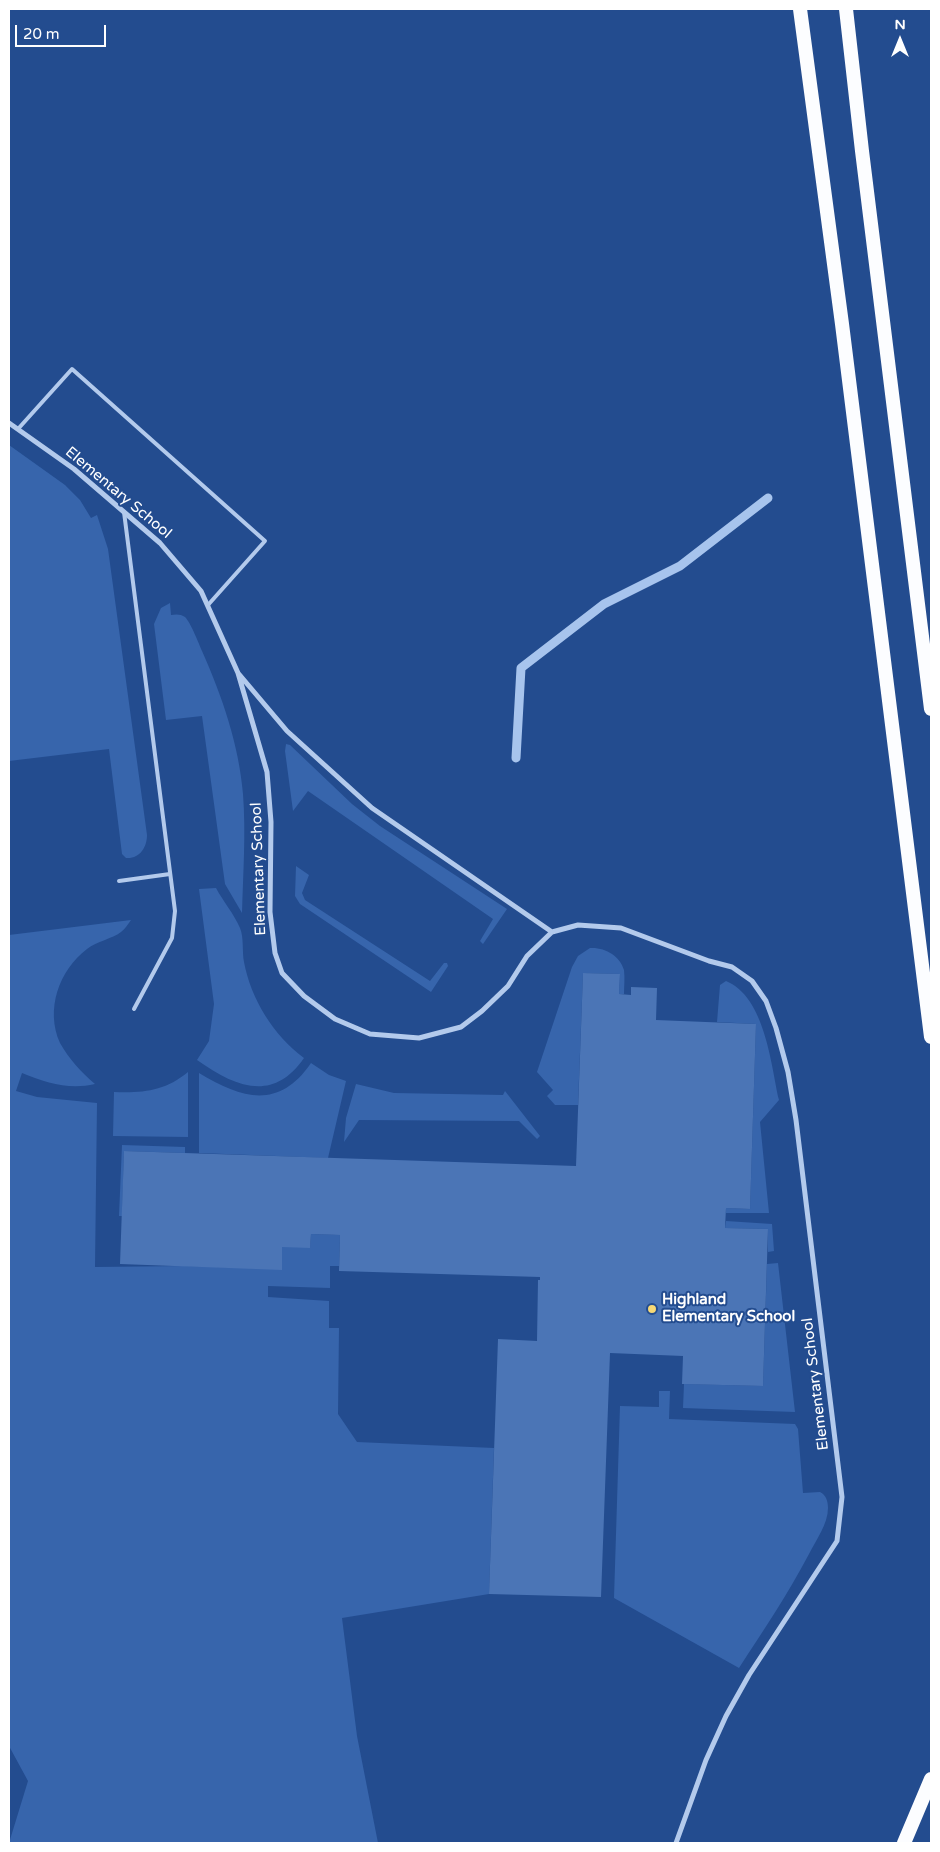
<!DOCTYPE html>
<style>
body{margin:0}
#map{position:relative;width:940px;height:1852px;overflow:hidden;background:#234c8f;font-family:"Varela Round",sans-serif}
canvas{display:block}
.frame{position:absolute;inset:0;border:10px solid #fff;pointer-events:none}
.north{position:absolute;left:875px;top:15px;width:50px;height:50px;-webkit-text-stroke:4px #234c8f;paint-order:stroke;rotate:0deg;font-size:14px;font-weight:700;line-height:20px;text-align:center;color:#fff}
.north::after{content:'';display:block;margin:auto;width:18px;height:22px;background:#fff;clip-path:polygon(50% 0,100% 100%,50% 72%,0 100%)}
.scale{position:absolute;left:15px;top:25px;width:91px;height:22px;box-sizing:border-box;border:2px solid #fff;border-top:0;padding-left:6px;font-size:15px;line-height:18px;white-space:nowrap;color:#fff;-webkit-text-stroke:4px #234c8f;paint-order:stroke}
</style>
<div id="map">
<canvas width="940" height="1852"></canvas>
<div class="frame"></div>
<div class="north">N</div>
<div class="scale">20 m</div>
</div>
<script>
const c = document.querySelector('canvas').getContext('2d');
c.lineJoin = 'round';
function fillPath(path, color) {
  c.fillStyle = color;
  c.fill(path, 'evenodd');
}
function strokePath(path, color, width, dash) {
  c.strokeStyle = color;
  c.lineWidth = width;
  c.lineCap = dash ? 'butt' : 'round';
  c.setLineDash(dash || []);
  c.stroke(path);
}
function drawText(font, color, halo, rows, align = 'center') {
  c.font = font + ' "Varela Round",sans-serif';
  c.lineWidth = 4;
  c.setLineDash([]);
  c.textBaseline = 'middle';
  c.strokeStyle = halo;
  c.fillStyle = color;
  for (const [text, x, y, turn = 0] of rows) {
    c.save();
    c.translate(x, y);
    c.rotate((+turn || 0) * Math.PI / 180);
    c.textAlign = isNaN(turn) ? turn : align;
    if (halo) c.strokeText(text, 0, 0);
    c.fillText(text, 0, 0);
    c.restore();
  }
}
const green = new Path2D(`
 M9,445L65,485L80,500L91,518L97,515L108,549L147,835C147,847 140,859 126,858L122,854L109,749L9,761Z
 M170,603L171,615C176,614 181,614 185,617C191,623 199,644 202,651C222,696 239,745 243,794C246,834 243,873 242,913L225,884L202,716L166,720L154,624L161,608Z
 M286,744L290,745L352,804L380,826L507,909L483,944L480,941L493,919L308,791L293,811L285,751Z
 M296,866L309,875L302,893L305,900L430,981L444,963H447L448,966L431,992L300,904L295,896Z
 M216,888C223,901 234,914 240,928C244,937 242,952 244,962C251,999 273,1035 304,1058C273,1103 235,1087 197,1060L209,1041L214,1004L199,889Z
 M131,920C128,924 125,929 121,932C112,939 97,941 87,949C59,970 45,1010 60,1043C69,1059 81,1072 95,1084C69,1090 47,1083 22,1073L16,1091L37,1097L97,1103L95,1267L184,1266L282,1269V1247H310L311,1234L340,1235L339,1266H330V1288L268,1286V1297L329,1301V1328H339L338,1414L357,1442L494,1448L489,1594L342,1618L357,1736L378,1843H9L28,1781L9,1746V935Z
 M590,948C605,947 620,956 624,970C625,978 624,987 624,994H619L620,974L583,973L578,1105H555L547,1096L553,1090L537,1072L572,967L578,956Z
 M726,981C765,997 771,1064 779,1100L760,1122L769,1213H726V1208L750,1209L756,1024L717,1022L720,985Z
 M311,1063L329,1075L346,1081L328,1158L199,1153V1073C242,1099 279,1110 311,1063Z
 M188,1072V1137L113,1136L114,1092C144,1093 165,1091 188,1072Z
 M356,1084L394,1093L503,1095L505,1091L540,1136L537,1139L519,1121L359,1120L344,1142L346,1118Z
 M122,1145L185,1147V1153L124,1151L122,1216H119Z
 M726,1221L772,1224L774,1251L768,1252V1229L725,1228Z
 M778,1263L795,1412L683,1408L684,1384L763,1386L767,1264Z
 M659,1391H670L669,1419L795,1424L798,1429L803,1493L820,1492C826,1495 828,1501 828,1508C828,1524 816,1540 809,1554C788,1594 763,1631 739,1668L614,1598L620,1406L659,1407Z`);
const stream = new Path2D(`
 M516,758L521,668L604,604L680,566L768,498`);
const building = new Path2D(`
 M583,973L620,974L619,994L631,995V987L657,988L656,1020L756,1024L750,1209L726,1208L725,1228L768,1229L763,1386L682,1384L683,1356L610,1353L601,1597L489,1594L498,1339L537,1341L538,1280H540V1277L339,1271L340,1235L311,1234L310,1248L282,1247V1270L120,1264L124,1151L576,1166Z`);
const service = new Path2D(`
 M18,429L72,369L265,541L208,605
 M124,512L175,911L172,938L134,1009
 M119,881L170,874`);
const minor = new Path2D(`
 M9,423L74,469L160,543L201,591L238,673L267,772L271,822L270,912L275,953L282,973L304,996L335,1019L370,1034L419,1038L461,1027L482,1011L508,986L527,956L552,932
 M238,673L287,731L372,808L552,932L578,925L621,928L709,961L732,967L752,981L766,1001L776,1028L788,1072L796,1120L842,1497L837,1541L749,1675L726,1716L706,1760L676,1843`);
const trunk = new Path2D(`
 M800,9L842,324L931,1037
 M846,9L862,151L931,709
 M904,1843L931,1779`);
const markers = [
 [652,1309,5,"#f7d976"]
];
const streetNames = [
 ["Elementary School",118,493,40],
 ["Elementary School",259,869,-92],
 ["Elementary School",816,1384,-97]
];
const poiNames = [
 ["Highland",662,1300],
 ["Elementary School",662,1317]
];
fillPath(green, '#3765ac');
strokePath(stream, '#a7c4ed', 9);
fillPath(building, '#4b75b6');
strokePath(service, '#b3caec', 4);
strokePath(minor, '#b3caec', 5);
strokePath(trunk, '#fcfdff', 14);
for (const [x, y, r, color] of markers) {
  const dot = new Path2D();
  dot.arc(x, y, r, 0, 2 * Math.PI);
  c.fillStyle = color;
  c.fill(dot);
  strokePath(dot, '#234c8f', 2);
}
drawText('15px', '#fff', '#234c8f', streetNames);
drawText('bold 15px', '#fff', '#234c8f', poiNames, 'left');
</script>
